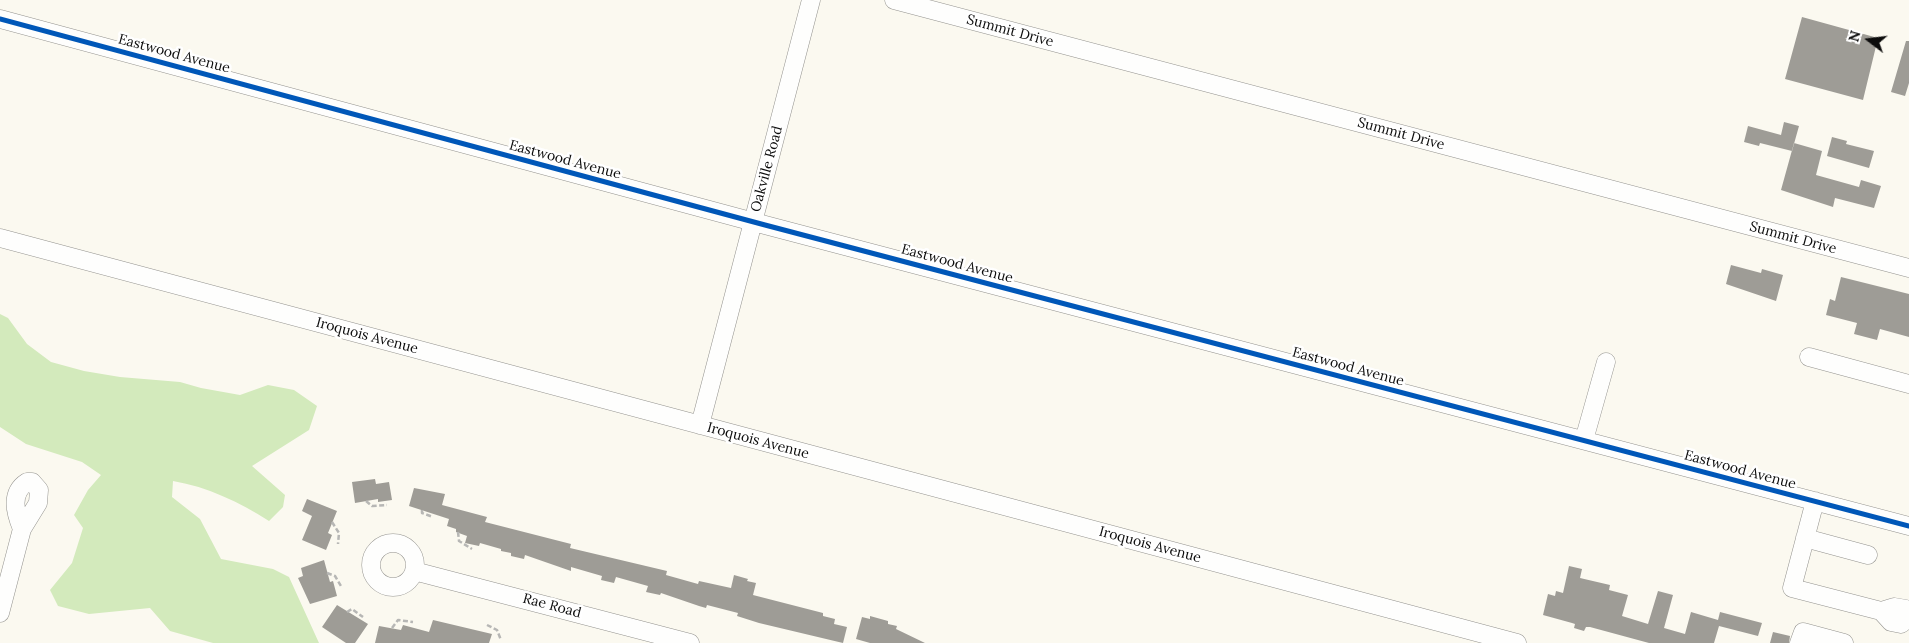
<!DOCTYPE html>
<style>
body{margin:0}
#map{position:relative;width:1909px;height:643px;overflow:hidden;background:#fbf9f0;font-family:Lora,serif}
canvas{display:block}
.north{position:absolute;left:1844px;top:15px;width:50px;height:50px;-webkit-text-stroke:4px #fff;paint-order:stroke;rotate:285deg;font-size:14px;font-weight:700;line-height:20px;text-align:center;color:#0c0c0c}
.north::after{content:'';display:block;margin:auto;width:18px;height:22px;background:#0c0c0c;clip-path:polygon(50% 0,100% 100%,50% 72%,0 100%)}
</style>
<div id="map">
<canvas width="1909" height="643"></canvas>
<div class="north">N</div>
</div>
<script>
const c = document.querySelector('canvas').getContext('2d');
c.lineJoin = 'round';
function fillPath(path, color) {
  c.fillStyle = color;
  c.fill(path, 'evenodd');
}
function strokePath(path, color, width, dash) {
  c.strokeStyle = color;
  c.lineWidth = width;
  c.lineCap = dash ? 'butt' : 'round';
  c.setLineDash(dash || []);
  c.stroke(path);
}
function drawText(font, color, halo, rows, align = 'center') {
  c.font = font + ' Lora,serif';
  c.lineWidth = 5;
  c.setLineDash([]);
  c.textBaseline = 'middle';
  c.strokeStyle = halo;
  c.fillStyle = color;
  for (const [text, x, y, turn = 0] of rows) {
    c.save();
    c.translate(x, y);
    c.rotate((+turn || 0) * Math.PI / 180);
    c.textAlign = isNaN(turn) ? turn : align;
    if (halo) c.strokeText(text, 0, 0);
    c.fillText(text, 0, 0);
    c.restore();
  }
}
const forest = new Path2D(`
 M0,314L8,318L27,344L51,362L84,371L120,377L180,382L201,388L240,395L268,385L294,390L317,406L309,430L252,466L285,495L283,507L269,521C239,502 208,487 173,481L172,497L200,519L221,559L273,569L289,577L319,643H213L170,631L150,608L89,614L58,606L50,590L72,563L83,528L74,515L88,490L101,475L82,462L26,444L0,427Z`);
const building = new Path2D(`
 M1802,17L1878,38L1863,100L1785,79Z
 M1906,41H1909V83L1905,96L1891,92Z
 M1784,122L1799,126L1792,151L1760,143L1759,146L1744,142L1748,126L1781,135Z
 M1832,137L1847,141L1846,144L1874,151L1869,168L1827,156Z
 M1794,143L1822,151L1816,175L1859,187L1861,180L1881,186L1874,208L1835,198L1833,207L1781,190Z
 M1731,265L1761,273L1762,269L1783,275L1776,301L1726,284Z
 M1841,277L1909,294V337L1880,329L1877,340L1854,334L1857,323L1826,315L1830,299L1835,301Z
 M375,479L376,484L389,482L392,500L378,502V499L355,503L352,482Z
 M414,488L445,494L442,505L487,517L485,522L571,544L570,548L667,571L666,575L698,584L699,581L731,588L734,575L748,579L747,581L756,583L753,595L823,613V616L835,619L834,624L847,627L843,643L759,623L737,616L738,613L707,605L706,608L699,606L661,593L660,595L646,592L648,586L616,577L614,583L601,580L602,576L571,567V571L525,555L524,559L511,556V553L501,551V549L480,543L479,546L465,543L467,536L456,532V529L447,526L449,519L409,506Z
 M307,499L337,511L328,533L332,535L326,550L302,540L312,516L302,511Z
 M324,560L330,582L333,581L337,596L310,604L298,578L303,576L301,568Z
 M1569,566L1582,569L1580,578L1610,585L1609,590L1628,595L1622,616L1648,624L1658,591L1673,595L1664,628L1685,634L1691,612L1718,620L1720,612L1762,623L1758,636L1719,626L1714,643H1649L1590,627H1586L1584,631L1574,628L1575,624L1572,623L1543,615L1548,594L1555,596L1556,591L1563,593Z
 M337,605L368,624L355,643H346L322,627Z
 M870,616L888,621V624L897,626L896,629L925,643H870L856,639L862,617L870,619Z
 M433,620L492,634L489,643H375L379,626L401,630L403,625L429,632Z
 M1773,632L1790,636L1789,643H1770Z`);
const path = new Path2D(`
 M366,501L372,506L387,505
 M422,510V513L433,517
 M332,522L339,533L338,544
 M458,532L459,541L472,549
 M327,573L335,576L341,586
 M347,612L352,609L363,617
 M487,625L497,630L501,640
 M392,628L398,620L413,622`);
const minor = new Path2D(`
 M894,0L1909,268
 M0,19L765,225L1909,526
 M0,238L1517,643
 M1809,357L1909,384
 M700,425L811,0
 M1584,440L1606,362
 M1815,501L1792,588L1881,611L1894,607L1906,609L1909,618
 M1805,538L1868,555
 M371 565a22 22 0 1 1 44 0a22 22 0 1 1-44 0Z
 M414,571L690,643
 M1881,611L1891,622L1901,624L1909,618
 M0,613L22,529L38,503L39,490L32,482H27C10,493 15,512 22,529
 M1799,643L1803,632L1844,643`);
const cycleway = new Path2D(`
 M0,19L765,225L1909,526`);
const streetNames = [
 ["Summit Drive",1010,31,15],
 ["Eastwood Avenue",174,54,15],
 ["Summit Drive",1401,134,15],
 ["Eastwood Avenue",565,160,15],
 ["Oakville Road",767,169,-75],
 ["Summit Drive",1793,238,15],
 ["Eastwood Avenue",957,264,15],
 ["Iroquois Avenue",367,336,15],
 ["Eastwood Avenue",1348,367,15],
 ["Iroquois Avenue",758,441,15],
 ["Eastwood Avenue",1740,470,15],
 ["Iroquois Avenue",1150,545,15],
 ["Rae Road",552,606,15]
];
fillPath(forest, '#d3eabc');
fillPath(building, '#9e9c96');
strokePath(minor, '#94938f', 19);
strokePath(path, '#b7b7b5', 2.5, [5, 2.5]);
strokePath(minor, '#fefefd', 18);
strokePath(cycleway, '#0057b8', 5);
drawText('14px', '#0c0c0c', '#fff', streetNames);
</script>
